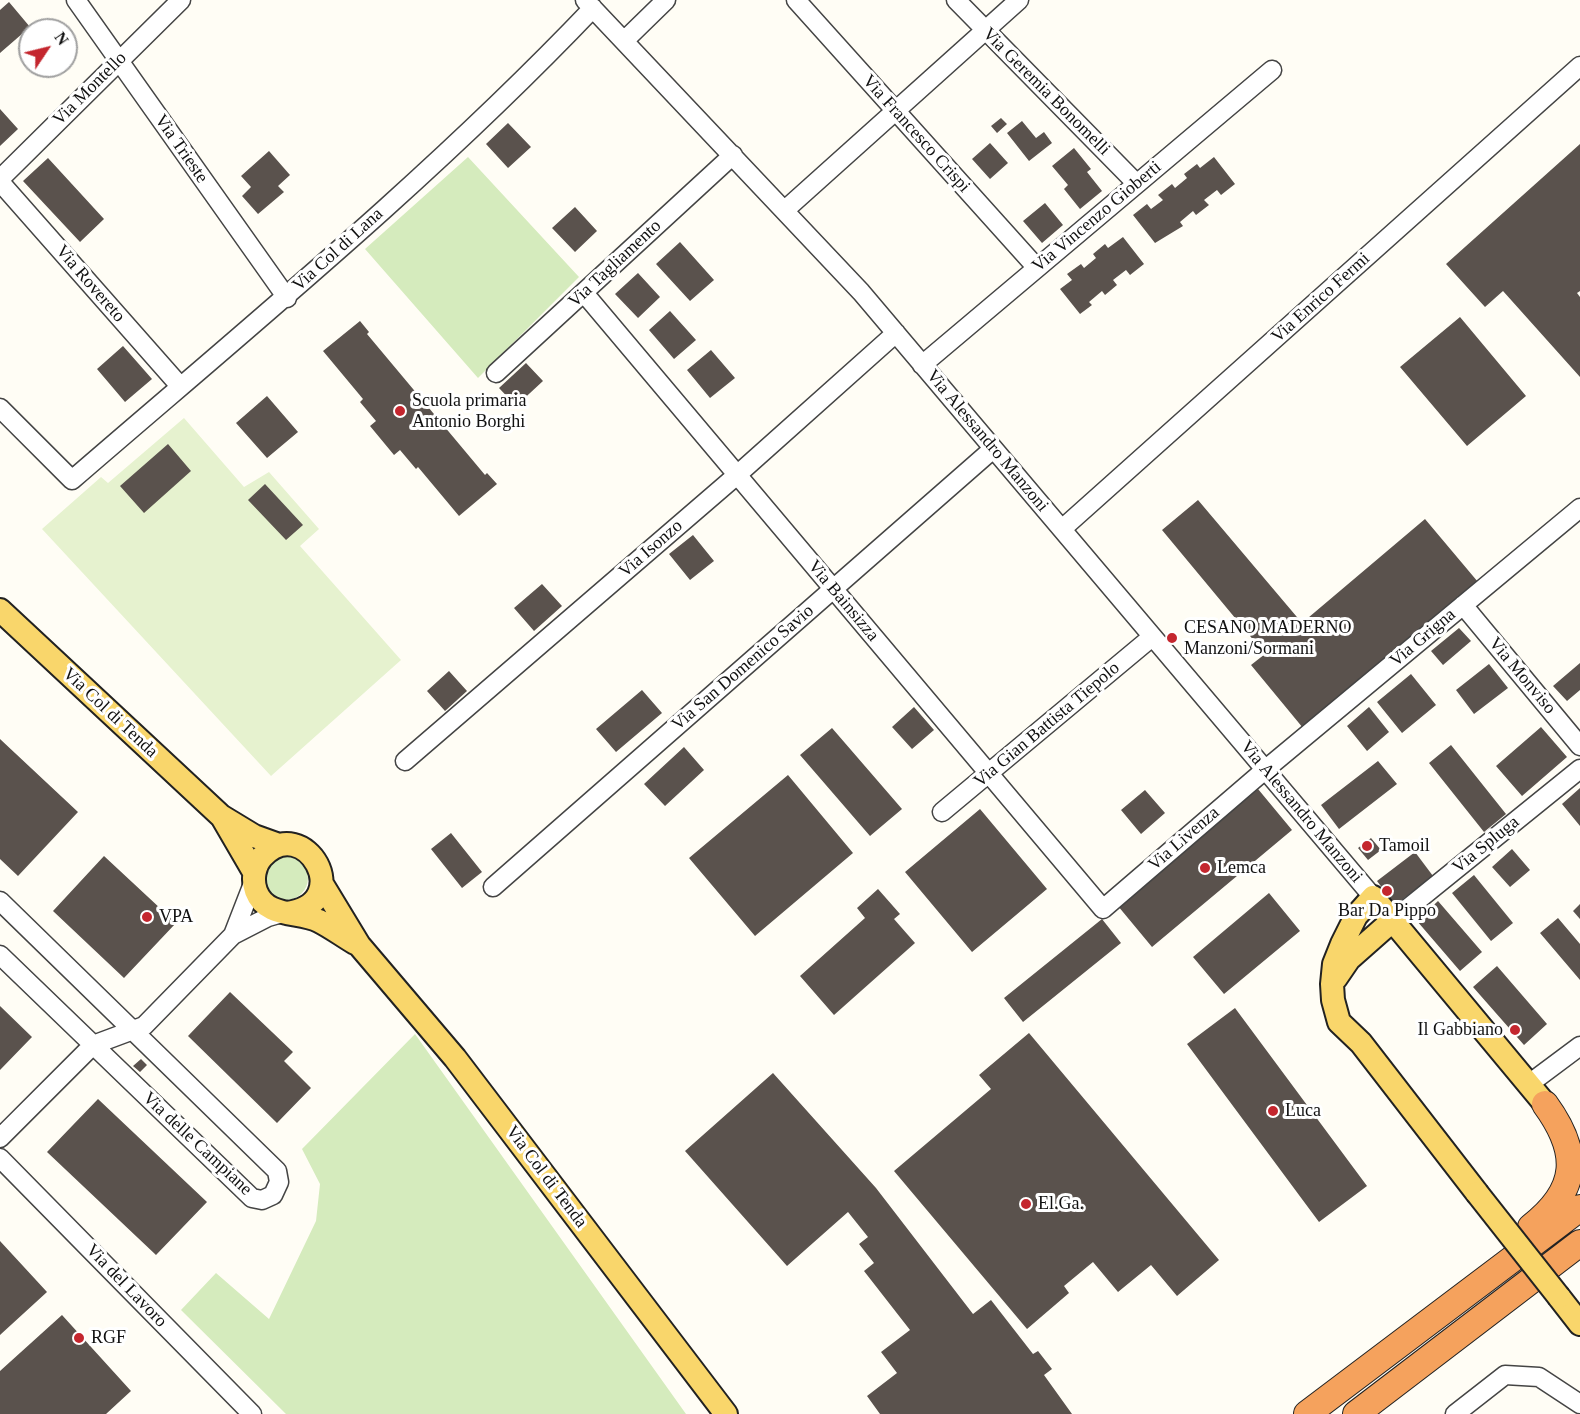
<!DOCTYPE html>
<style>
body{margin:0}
#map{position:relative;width:1580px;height:1414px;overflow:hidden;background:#fffdf5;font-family:"Times New Roman",serif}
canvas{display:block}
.north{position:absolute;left:18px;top:18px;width:60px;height:60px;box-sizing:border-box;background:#fff;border:2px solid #a0a0a0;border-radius:50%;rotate:55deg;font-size:16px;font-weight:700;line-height:24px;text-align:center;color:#111}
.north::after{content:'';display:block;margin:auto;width:21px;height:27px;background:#c4262e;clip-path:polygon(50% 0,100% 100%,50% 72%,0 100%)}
</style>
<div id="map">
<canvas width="1580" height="1414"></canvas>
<div class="north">N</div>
</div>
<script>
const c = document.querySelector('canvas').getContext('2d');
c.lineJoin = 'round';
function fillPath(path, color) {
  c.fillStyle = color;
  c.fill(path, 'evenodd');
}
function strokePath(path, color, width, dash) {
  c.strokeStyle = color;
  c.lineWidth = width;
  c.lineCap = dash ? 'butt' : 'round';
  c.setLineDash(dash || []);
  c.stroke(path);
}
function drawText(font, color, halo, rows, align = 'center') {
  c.font = font + ' "Times New Roman",serif';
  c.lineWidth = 6;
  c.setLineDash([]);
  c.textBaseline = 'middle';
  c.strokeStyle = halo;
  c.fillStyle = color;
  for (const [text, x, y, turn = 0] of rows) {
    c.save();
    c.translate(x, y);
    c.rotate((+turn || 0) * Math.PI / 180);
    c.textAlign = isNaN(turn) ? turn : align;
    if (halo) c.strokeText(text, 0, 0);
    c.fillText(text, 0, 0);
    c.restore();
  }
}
const green = new Path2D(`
 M468,157L579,277L478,378L365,249Z
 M264 878a22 22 0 1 1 44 0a22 22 0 1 1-44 0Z
 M415,1034L686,1414H286L181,1310L216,1273L269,1319L316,1221L320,1184L302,1149Z`);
const pitch = new Path2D(`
 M184,418L244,487L269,472L319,529L300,546L401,660L271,776L42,529L101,477L108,483Z`);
const building = new Path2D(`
 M9,2L30,27L0,53V10Z
 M0,109L18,129L0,146Z
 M1001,118L1007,124L997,133L991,126Z
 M1022,121L1036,138L1044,132L1052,143L1029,161L1007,133Z
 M508,123L531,147L508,168L486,144Z
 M990,143L1008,163L990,179L972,159Z
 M1580,144V291L1577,293L1580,297V377L1503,291L1485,307L1446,264Z
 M1074,148L1091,169L1087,172L1102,191L1080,209L1064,189L1068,185L1052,166Z
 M269,151L290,175L278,186L284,192L258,214L242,196L251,187L241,176Z
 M1214,157L1235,184L1221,195L1217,190L1204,200L1209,205L1196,215L1193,211L1180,222L1183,226L1155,243L1133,215L1147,204L1151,209L1163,200L1158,195L1172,184L1175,188L1187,178L1184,174L1197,164L1200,168Z
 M48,158L104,219L80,242L23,181Z
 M1045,203L1063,225L1042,243L1023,221Z
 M575,207L597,231L575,252L552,228Z
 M1123,237L1144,264L1130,275L1126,270L1113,280L1117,285L1105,295L1102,291L1089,302L1092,305L1080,314L1060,289L1072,280L1067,274L1081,264L1084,268L1096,258L1093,254L1105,244L1108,248Z
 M680,242L714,280L690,301L656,264Z
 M638,273L660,297L638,318L615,294Z
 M670,311L696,340L674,359L649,330Z
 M1460,317L1526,396L1467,446L1400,367Z
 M360,321L369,332L367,334L485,475L487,473L497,484L459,516L418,467L416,469L400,450L394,455L370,426L376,421L360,402L363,399L323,351Z
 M123,346L152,379L125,402L97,369Z
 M711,350L735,378L710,398L687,370Z
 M526,363L543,381L516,406L499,388Z
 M267,396L298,432L267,458L236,423Z
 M168,444L191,471L144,513L120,486Z
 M265,484L303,525L286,540L248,500Z
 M1198,500L1302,623L1425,519L1478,582L1303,728L1251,665L1265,654L1162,530Z
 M693,535L714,561L690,580L669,554Z
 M542,584L562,606L534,631L514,608Z
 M1459,628L1471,641L1443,665L1431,651Z
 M1580,663V690L1567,701L1553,686Z
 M1489,664L1508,688L1474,714L1456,690Z
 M449,671L467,691L445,711L427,691Z
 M1411,674L1436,705L1402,733L1377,702Z
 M642,690L662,713L616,752L596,729Z
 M914,707L934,730L912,749L892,727Z
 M1369,707L1389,732L1367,751L1347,726Z
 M1541,727L1567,757L1522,796L1496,766Z
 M832,728L902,809L870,836L800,755Z
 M0,739L78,812L18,876L0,859Z
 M1451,745L1506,814L1484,832L1429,763Z
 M684,747L704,770L665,806L644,784Z
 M1378,761L1397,784L1339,829L1321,805Z
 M788,775L853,853L755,936L689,858Z
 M1580,788V826L1562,804Z
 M1258,789L1292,830L1152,947L1118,906Z
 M1145,790L1165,813L1141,834L1121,810Z
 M980,809L1047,889L972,952L905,872Z
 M451,833L482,872L462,888L431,849Z
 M1371,838L1381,850L1368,860L1358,848Z
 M1512,849L1530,870L1510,887L1492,867Z
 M1415,852L1433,876L1395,905L1377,881Z
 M104,856L176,923L124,978L53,911Z
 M1474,875L1513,923L1491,941L1452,893Z
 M878,889L900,914L894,919L915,943L834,1015L800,976L865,918L857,908Z
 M1269,893L1300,931L1224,994L1193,957Z
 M1438,901L1482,952L1460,971L1417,921Z
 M1580,904V919L1573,911Z
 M1558,918L1580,944V980L1540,933Z
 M1102,919L1121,943L1023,1022L1004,998Z
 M1497,966L1547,1024L1524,1045L1473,987Z
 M230,992L293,1052L284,1061L311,1088L277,1123L188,1036Z
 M0,1006L32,1037L0,1070Z
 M1235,1008L1367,1186L1319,1222L1187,1044Z
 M1029,1033L1219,1260L1177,1296L1151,1265L1118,1292L1093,1262L1064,1286L1069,1293L1027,1329L894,1171L991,1089L979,1075Z
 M141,1059L147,1065L140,1072L133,1066Z
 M773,1073L876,1188L973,1314L991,1300L1033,1354L1038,1351L1052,1369L1044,1375L1072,1414H880L867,1396L897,1373L881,1352L910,1330L864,1271L874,1263L859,1244L868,1237L848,1212L787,1266L685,1151Z
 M98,1099L207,1202L156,1255L47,1152Z
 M0,1241L47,1292L0,1335Z
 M62,1315L131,1391L106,1414H0V1371Z`);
const minor = new Path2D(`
 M76,0L287,298
 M585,0L861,292L1373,897
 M796,0L1037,268
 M956,0L1136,183
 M624,41L666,0
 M0,179L181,0
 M0,182L180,386
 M785,210L1019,0
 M584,293L1103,909L1266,769L1580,508
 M922,365L1272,70
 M496,373L733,155
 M0,408L72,480C249,327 431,178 593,8
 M1062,529L1580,66
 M1463,605L1580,746
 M405,761L737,475L896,333
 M942,812L1152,637
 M493,887L993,449
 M0,901L277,1171L279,1182L273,1195L262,1200L252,1198L0,955
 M1392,921L1580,769
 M233,935L254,881
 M1529,1084L1580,1046
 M0,1138L93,1045L144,1026L233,935L268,917L282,913
 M0,1158L252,1414
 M1455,1414L1505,1375L1539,1377L1580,1404`);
const major = new Path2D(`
 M0,610L221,816L254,836L279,845
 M222,817L254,872
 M322,884L359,945L455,1058L726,1414
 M287,913C358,903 304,811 262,857C254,866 252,880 256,891C266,918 298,911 319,921C331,927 343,936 355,943
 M1336,978L1349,959L1392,921
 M1477,1193L1361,1043L1339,1022L1333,1000L1332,984L1334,964L1342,944L1356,916L1373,897L1545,1104
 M1559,1297L1580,1324`);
const highway = new Path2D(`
 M1531,1227C1580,1189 1580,1152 1545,1104
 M1307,1414L1580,1208
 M1356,1414L1580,1243`);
const majorBridge = new Path2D(`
 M1477,1193L1559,1297`);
const markers = [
 [400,411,6,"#c4262e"],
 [1172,638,6,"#c4262e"],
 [1367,846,6,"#c4262e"],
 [1205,868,6,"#c4262e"],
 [1387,891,6,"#c4262e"],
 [147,917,6,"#c4262e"],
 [1515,1030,6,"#c4262e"],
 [1273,1111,6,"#c4262e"],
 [1026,1204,6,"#c4262e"],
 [79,1338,6,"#c4262e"]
];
const streetNames = [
 ["Via Montello",90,89,-45],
 ["Via Geremia Bonomelli",1046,92,45],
 ["Via Francesco Crispi",916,134,48],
 ["Via Trieste",181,149,55],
 ["Via Vincenzo Gioberti",1097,217,-40],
 ["Via Col di Lana",338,250,-42],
 ["Via Tagliamento",615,264,-43],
 ["Via Rovereto",90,284,49],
 ["Via Enrico Fermi",1321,298,-42],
 ["Via Alessandro Manzoni",987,441,50],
 ["Via Isonzo",651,549,-41],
 ["Via Bainsizza",843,601,50],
 ["Via Grigna",1423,638,-40],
 ["Via San Domenico Savio",743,668,-41],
 ["Via Monviso",1522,676,50],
 ["Via Col di Tenda",110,713,43],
 ["Via Gian Battista Tiepolo",1047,725,-40],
 ["Via Alessandro Manzoni",1301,812,50],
 ["Via Livenza",1184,839,-41],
 ["Via Spluga",1486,845,-39],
 ["Via delle Campiane",197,1144,43],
 ["Via Col di Tenda",546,1177,53],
 ["Via del Lavoro",126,1286,46]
];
const poiNames = [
 ["Scuola primaria",412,401],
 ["Antonio Borghi",412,422],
 ["CESANO MADERNO",1184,628],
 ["Manzoni/Sormani",1184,649],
 ["Tamoil",1379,846],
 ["Lemca",1217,868],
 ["Bar Da Pippo",1387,911,"center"],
 ["VPA",159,917],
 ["Il Gabbiano",1503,1030,"right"],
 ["Luca",1285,1111],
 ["El.Ga.",1038,1204],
 ["RGF",91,1338]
];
fillPath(green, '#d5ebbd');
fillPath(pitch, '#e6f2cf');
fillPath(building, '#5a524d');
strokePath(minor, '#444', 21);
strokePath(major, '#222', 26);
strokePath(highway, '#222', 28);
strokePath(minor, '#fff', 18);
strokePath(major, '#f9d66b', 22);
strokePath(highway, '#f5a25d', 26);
strokePath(majorBridge, '#222', 26, []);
strokePath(majorBridge, '#f9d66b', 22);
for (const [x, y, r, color] of markers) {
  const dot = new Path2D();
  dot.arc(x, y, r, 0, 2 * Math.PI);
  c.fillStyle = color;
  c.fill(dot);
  strokePath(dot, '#fff', 2);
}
drawText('18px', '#111', '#fff', streetNames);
drawText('18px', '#111', '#fff', poiNames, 'left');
</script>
